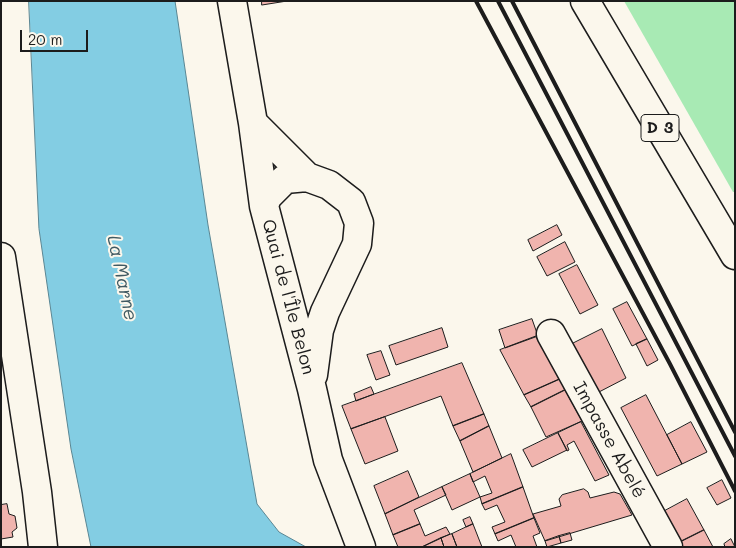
<!DOCTYPE html>
<meta charset="utf-8">
<style>
body{margin:0}
#map{position:relative;width:736px;height:548px;overflow:hidden;background:#fbf7ec;font-family:Mali,sans-serif}
canvas{display:block}
.frame{position:absolute;inset:0;border:2px solid #1c1c1c;pointer-events:none}
.scale{position:absolute;left:20px;top:30px;width:68px;height:22px;box-sizing:border-box;border:2px solid #1c1c1c;border-top:0;padding-left:6px;font-size:15px;line-height:18px;white-space:nowrap;color:#1c1c1c;-webkit-text-stroke:4px #fbf7ec;paint-order:stroke}
</style>
<div id="map">
<canvas width="736" height="548"></canvas>
<div class="frame"></div>
<div class="scale">20 m</div>
</div>
<script>
const c = document.querySelector('canvas').getContext('2d');
c.lineJoin = 'round';
function fillPath(path, color) {
  c.fillStyle = color;
  c.fill(path, 'evenodd');
}
function strokePath(path, color, width, dash) {
  c.strokeStyle = color;
  c.lineWidth = width;
  c.lineCap = dash ? 'butt' : 'round';
  c.setLineDash(dash || []);
  c.stroke(path);
}
function drawText(font, color, halo, rows, align = 'center') {
  c.font = font + ' Mali,sans-serif';
  c.lineWidth = 4;
  c.setLineDash([]);
  c.textBaseline = 'middle';
  c.strokeStyle = halo;
  c.fillStyle = color;
  for (const [text, x, y, turn = 0] of rows) {
    c.save();
    c.translate(x, y);
    c.rotate((+turn || 0) * Math.PI / 180);
    c.textAlign = isNaN(turn) ? turn : align;
    if (halo) c.strokeText(text, 0, 0);
    c.fillText(text, 0, 0);
    c.restore();
  }
}
const green = new Path2D(`
 M624,1H735V192H733Z`);
const water = new Path2D(`
 M29,1H175L208,225L257,504L279,532L306,547H91L71,449L39,229Z`);
const building = new Path2D(`
 M262,1H287L262,5Z
 M557,225L562,235L533,251L528,240Z
 M565,242L575,262L547,276L537,257Z
 M577,265L598,305L580,314L559,274Z
 M627,302L647,339L632,346L613,309Z
 M532,319L538,336L505,348L499,330Z
 M442,328L448,347L396,365L389,346Z
 M602,329L626,378L597,393L572,344Z
 M537,336L560,379L524,395L500,350Z
 M647,339L658,360L647,366L636,344Z
 M381,351L390,375L376,380L367,355Z
 M462,363L484,414L453,426L441,396L351,429L342,406Z
 M560,379L565,390L531,407L524,395Z
 M371,387L374,394L356,401L354,394Z
 M565,390L582,421L546,437L531,407Z
 M646,395L682,464L657,476L621,408Z
 M484,414L489,426L460,441L453,426Z
 M385,417L398,451L365,464L351,429Z
 M581,422L609,475L595,481L574,441L567,445L569,450L567,451L558,433Z
 M691,422L707,452L682,464L667,435Z
 M489,426L502,458L473,472L460,441Z
 M558,433L567,450L532,467L523,450Z
 M511,454L523,487L482,504L480,497L492,493L485,476L473,482L470,474Z
 M408,471L419,497L385,514L374,486Z
 M470,474L480,497L452,510L442,487Z
 M722,480L731,498L717,505L707,488Z
 M442,487L446,495L414,510L420,524L393,535L385,514Z
 M523,487L534,518L495,534L492,527L505,522L497,505L485,510L482,504Z
 M584,489L588,492L590,498L614,492L620,494L632,515L545,541L533,514L561,506L559,499L562,495Z
 M687,499L704,530L676,544L661,513Z
 M7,504L9,514L15,516L17,528L12,532L13,537L1,539V505Z
 M470,517L473,524L466,527L463,520Z
 M534,518L540,533L533,536L537,547H516L511,535L498,541L495,534Z
 M420,524L425,536L446,527L450,534L422,547H398L393,535Z
 M473,524L482,547H457L452,534Z
 M704,530L713,547H678L676,544Z
 M570,533L572,540L561,543L559,536Z
 M452,534L457,547H444L441,538Z
 M559,536L561,543L547,547L545,541Z
 M441,538L444,547H422Z
 M731,539L735,547H725L724,544Z`);
const minor = new Path2D(`
 M232,1L253,123L264,206L312,389L328,460L361,547
 M253,123L307,177
 M264,206L267,197L285,179L307,177L329,185L351,202L359,223L357,244L325,312L319,330L313,375
 M1,257L37,492L43,547
 M551,334L668,547`);
const major = new Path2D(`
 M585,1L735,255`);
const rail = new Path2D(`
 M476,1L670,364L735,491
 M498,1L735,456
 M512,1L735,432`);
const shields = [
 [660,128,38]
];
const shieldNames = [
 ["D 3",660,128]
];
const streetNames = [
 ["Quai de l'Île Belon",288,297,75],
 ["Impasse Abelé",609,440,61]
];
const waterNames = [
 ["La Marne",122,278,78]
];
fillPath(green, '#a8eab4');
fillPath(water, '#83cde3');
strokePath(water, '#5a8693', 1);
fillPath(building, '#f0b4ae');
strokePath(building, '#1c1c1c', 1);
strokePath(minor, '#1c1c1c', 31);
strokePath(major, '#1c1c1c', 31);
strokePath(minor, '#fbf7ec', 28);
strokePath(major, '#fbf7ec', 28);
strokePath(rail, '#1c1c1c', 4);
for (const [x, y, w] of shields) {
  const box = new Path2D();
  box.roundRect(x - w / 2, y - 13.5, w, 27, 4);
  c.fillStyle = '#fbf7ec';
  c.fill(box);
  strokePath(box, '#1c1c1c', 1);
}
drawText('bold 16px', '#1c1c1c', null, shieldNames);
drawText('18px', '#1c1c1c', '#fbf7ec', streetNames);
drawText('italic 19px', '#405a62', '#fbf7ec', waterNames);
</script>
